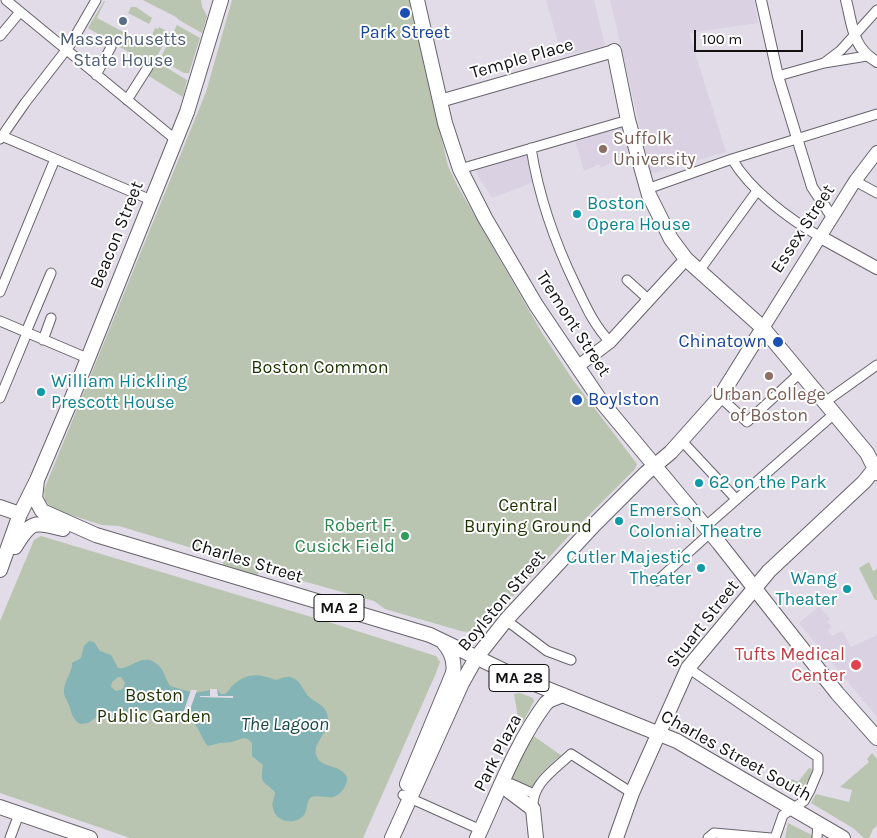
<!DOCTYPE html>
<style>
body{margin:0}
#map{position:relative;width:877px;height:838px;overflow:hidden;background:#e1dce7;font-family:Karla,sans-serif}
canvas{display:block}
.scale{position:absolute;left:694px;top:30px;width:109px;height:22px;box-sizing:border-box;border:2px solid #111013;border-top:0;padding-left:6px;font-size:15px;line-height:18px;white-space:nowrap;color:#111013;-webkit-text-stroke:4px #fff;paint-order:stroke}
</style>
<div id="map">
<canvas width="877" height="838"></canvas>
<div class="scale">100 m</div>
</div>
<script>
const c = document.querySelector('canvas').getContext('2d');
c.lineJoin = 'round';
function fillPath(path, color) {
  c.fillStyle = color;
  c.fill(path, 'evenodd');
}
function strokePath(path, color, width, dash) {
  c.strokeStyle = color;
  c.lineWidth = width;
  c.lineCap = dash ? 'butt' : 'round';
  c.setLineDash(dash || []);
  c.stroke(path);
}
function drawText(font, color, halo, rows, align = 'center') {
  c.font = font + ' Karla,sans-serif';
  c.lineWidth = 4;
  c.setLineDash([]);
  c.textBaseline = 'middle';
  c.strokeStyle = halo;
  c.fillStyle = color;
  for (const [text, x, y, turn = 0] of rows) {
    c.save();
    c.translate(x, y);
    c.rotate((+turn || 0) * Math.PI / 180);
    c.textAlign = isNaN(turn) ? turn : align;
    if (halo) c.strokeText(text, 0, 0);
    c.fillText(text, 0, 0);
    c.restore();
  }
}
const built = new Path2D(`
 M546,0H594L605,46L562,56Z
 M610,0H754L758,23L689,33L726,152L651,174Z
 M622,125L629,152L601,168L599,164L584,171L575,139Z
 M529,154L534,182L492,198L476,173L477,170Z
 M819,606L830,619L827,622L831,626L828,631L832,636L842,631L851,647L877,635V717L799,623Z`);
const green = new Path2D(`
 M143,0H201L202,7L207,16L202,33L179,20L176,17Z
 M232,0H409L448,166L457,185L542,333L573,380L637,464L635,469L579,525L486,625C478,630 470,633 461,631L385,609L374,601L260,569L257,576L235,571L222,566L225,558L119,526L102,525L52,509L45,500L44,490L206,92Z
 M104,1H105L97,18L146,44L150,37L164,44L155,59L157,62L187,80L183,97L147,75L152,66L88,28Z
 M131,7H136L152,18L149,24L128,13Z
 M177,25L200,38L189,73H184L163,61L162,55Z
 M159,27L170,33L166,41L152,35L155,28L158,29Z
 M41,536L338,625L436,656L440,662L436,673L363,838H130L0,793V621L34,540Z
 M869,562L873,571L877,569V600H875L859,568Z
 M520,693L533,698L534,701L523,722L519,723L514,694Z
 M532,735L562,756L559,759H556L536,779L535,783L531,788L511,778Z
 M872,753L877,759V826L873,829L869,838H864L853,828L811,803L816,794L849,802L852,790L840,787L869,762L867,759Z
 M809,768L812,769L809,779L797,796L786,790L792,779L798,782Z
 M788,823L812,835V838H785Z`);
const water = new Path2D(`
 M89,641L94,642L100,651L111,655L118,668C131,671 143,649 160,667C165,673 166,680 170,686L194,693L217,689L221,694H225C229,691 230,688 233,685C249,672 258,674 276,680C281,679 285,676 290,677C300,680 301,686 306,693C312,704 329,702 328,722C327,734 311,745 317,757C321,768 340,764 347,777C348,785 341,795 333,797C326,798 318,795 311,797C306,802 308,809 304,815C295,826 275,822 273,808C271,803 275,797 275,792C263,780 260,785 263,765L252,756V743L248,739L243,738L232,742L220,743L208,746C202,740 200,730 194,723C186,714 144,707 134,712C126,717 121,725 110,723L101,714L88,723L80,724C73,719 72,715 70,708C69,703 65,699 64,693C63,681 73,672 72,663L81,658L84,646ZM118,677H121L125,683L123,689L116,691L111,687L112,682Z`);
const pier = new Path2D(`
 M210,689H217L218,696H233V698L200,697V696H210Z
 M191,690H197L186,721L181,719Z`);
const minor = new Path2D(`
 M6,0L176,140
 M0,36L20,12
 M824,63L841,50L877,10
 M96,75L111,47
 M778,76L824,63L867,56
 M127,100L148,67
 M2,136L151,200
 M0,139L25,103L70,45L96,0
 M531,148C539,198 554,241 576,286C586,307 594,325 610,342
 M732,159C750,190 789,219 819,236
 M460,169L628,120
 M855,181L877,193
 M647,189L732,159L877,114
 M699,271L757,191
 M627,280L648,299
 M0,292L55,159
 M0,321L87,358
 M26,332L51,273
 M43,340L51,318
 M720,397L747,422L800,373
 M0,398L27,333
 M825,402L877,365
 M681,440L736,499
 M705,527L834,414
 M657,581L710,533
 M506,620L547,651L571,660
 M688,668L818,757V771L810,790L804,801L783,815L775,838
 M502,783L512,784L534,794
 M403,795L481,830
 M533,809C531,784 553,771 571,754L632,793
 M10,838L19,814
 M708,838L714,833L771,838
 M817,838L818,822`);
const tertiary = new Path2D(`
 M761,0L778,76L812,187L832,217
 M846,0C853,27 852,47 877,62`);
const secondary = new Path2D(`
 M440,101L614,51
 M819,236L877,268
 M763,328L855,181L877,152
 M577,367L610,342L686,259`);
const primary = new Path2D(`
 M417,0L445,123L460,169L485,218L536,305L600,400L719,543L837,693L877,738
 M614,51L628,120L649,195L671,239L686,259L763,328L867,453L877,473
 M37,480L35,498L42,511L96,535L430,635L515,676L677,741L843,838
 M0,507L20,514
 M15,547C31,521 33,521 63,529
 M0,570L20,514L37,480L72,398L187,112L221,0
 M502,783L509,791L533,809L536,838
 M407,784L453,673C455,662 451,651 443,642
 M0,807L90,838
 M392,838L462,683L476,658L506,620L594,525L646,473L671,452L720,397L763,328
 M477,838C498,793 516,743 546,703L550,700L563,695
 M616,838L632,793L688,668L769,571L864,482L877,466`);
const markers = [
 [405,13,6,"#1a4fb4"],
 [123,21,5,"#5c6f8a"],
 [603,149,5,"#8d6e63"],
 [577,214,5,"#0f9aa8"],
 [778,342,6,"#1a4fb4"],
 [769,376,5,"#8d6e63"],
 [41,392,5,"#0f9aa8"],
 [577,400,6,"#1a4fb4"],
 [699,483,5,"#0f9aa8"],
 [619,521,5,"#0f9aa8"],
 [405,536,5,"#2e9e5b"],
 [701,568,5,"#0f9aa8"],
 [847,589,5,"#0f9aa8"],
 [856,665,6,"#e0444e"]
];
const shields = [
 [339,608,50],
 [519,678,60]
];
const shieldNames = [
 ["MA 2",339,608],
 ["MA 28",519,678]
];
const transitNames = [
 ["Park Street",405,33],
 ["Chinatown",767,342,"right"],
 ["Boylston",588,400,"left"]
];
const serviceNames = [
 ["Massachusetts",123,40],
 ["State House",123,61]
];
const streetNames = [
 ["Temple Place",522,59,-16],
 ["Essex Street",803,229,-57],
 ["Beacon Street",117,235,-68],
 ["Tremont Street",573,324,57],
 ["Charles Street",247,561,17],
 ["Boylston Street",502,601,-50],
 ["Stuart Street",703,624,-52],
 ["Park Plaza",498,753,-63],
 ["Charles Street South",736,756,29]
];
const educationNames = [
 ["Suffolk",613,139],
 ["University",613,160],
 ["Urban College",769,395,"center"],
 ["of Boston",769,416,"center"]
];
const cultureNames = [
 ["Boston",587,204],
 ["Opera House",587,225],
 ["William Hickling",51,382],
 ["Prescott House",51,403],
 ["62 on the Park",709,483],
 ["Emerson",629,511],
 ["Colonial Theatre",629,532],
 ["Cutler Majestic",691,558,"right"],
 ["Theater",691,579,"right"],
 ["Wang",837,579,"right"],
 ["Theater",837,600,"right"]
];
const parkNames = [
 ["Boston Common",320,368],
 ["Central",528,506],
 ["Burying Ground",528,527],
 ["Boston",154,696],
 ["Public Garden",154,717]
];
const leisureNames = [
 ["Robert F.",395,526],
 ["Cusick Field",395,547]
];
const healthNames = [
 ["Tufts Medical",845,655],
 ["Center",845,676]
];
const waterNames = [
 ["The Lagoon",285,725]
];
fillPath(built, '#dad1e3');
fillPath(green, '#b9c5b0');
fillPath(water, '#84b4b5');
fillPath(pier, '#e1dce7');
strokePath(minor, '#68636c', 11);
strokePath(tertiary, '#68636c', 12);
strokePath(secondary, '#68636c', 14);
strokePath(primary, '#68636c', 16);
strokePath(minor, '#fff', 9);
strokePath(tertiary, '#fff', 10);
strokePath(secondary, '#fff', 12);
strokePath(primary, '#fff', 14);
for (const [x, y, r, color] of markers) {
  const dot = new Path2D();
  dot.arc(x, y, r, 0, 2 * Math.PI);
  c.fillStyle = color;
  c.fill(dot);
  strokePath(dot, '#fff', 2);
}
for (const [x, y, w] of shields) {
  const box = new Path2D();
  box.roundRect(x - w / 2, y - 13.5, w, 27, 4);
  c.fillStyle = '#fff';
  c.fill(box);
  strokePath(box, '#111013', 1);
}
drawText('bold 16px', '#111013', null, shieldNames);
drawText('18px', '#164399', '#fff', transitNames);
drawText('18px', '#4e5e75', '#fff', serviceNames);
drawText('18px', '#111013', '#fff', streetNames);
drawText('18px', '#785e54', '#fff', educationNames, 'left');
drawText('18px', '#0d838f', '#fff', cultureNames, 'left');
drawText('18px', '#1c3300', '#fff', parkNames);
drawText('18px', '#27864d', '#fff', leisureNames, 'right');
drawText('18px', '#be3a42', '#fff', healthNames, 'right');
drawText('italic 19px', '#184546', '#fff', waterNames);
</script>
